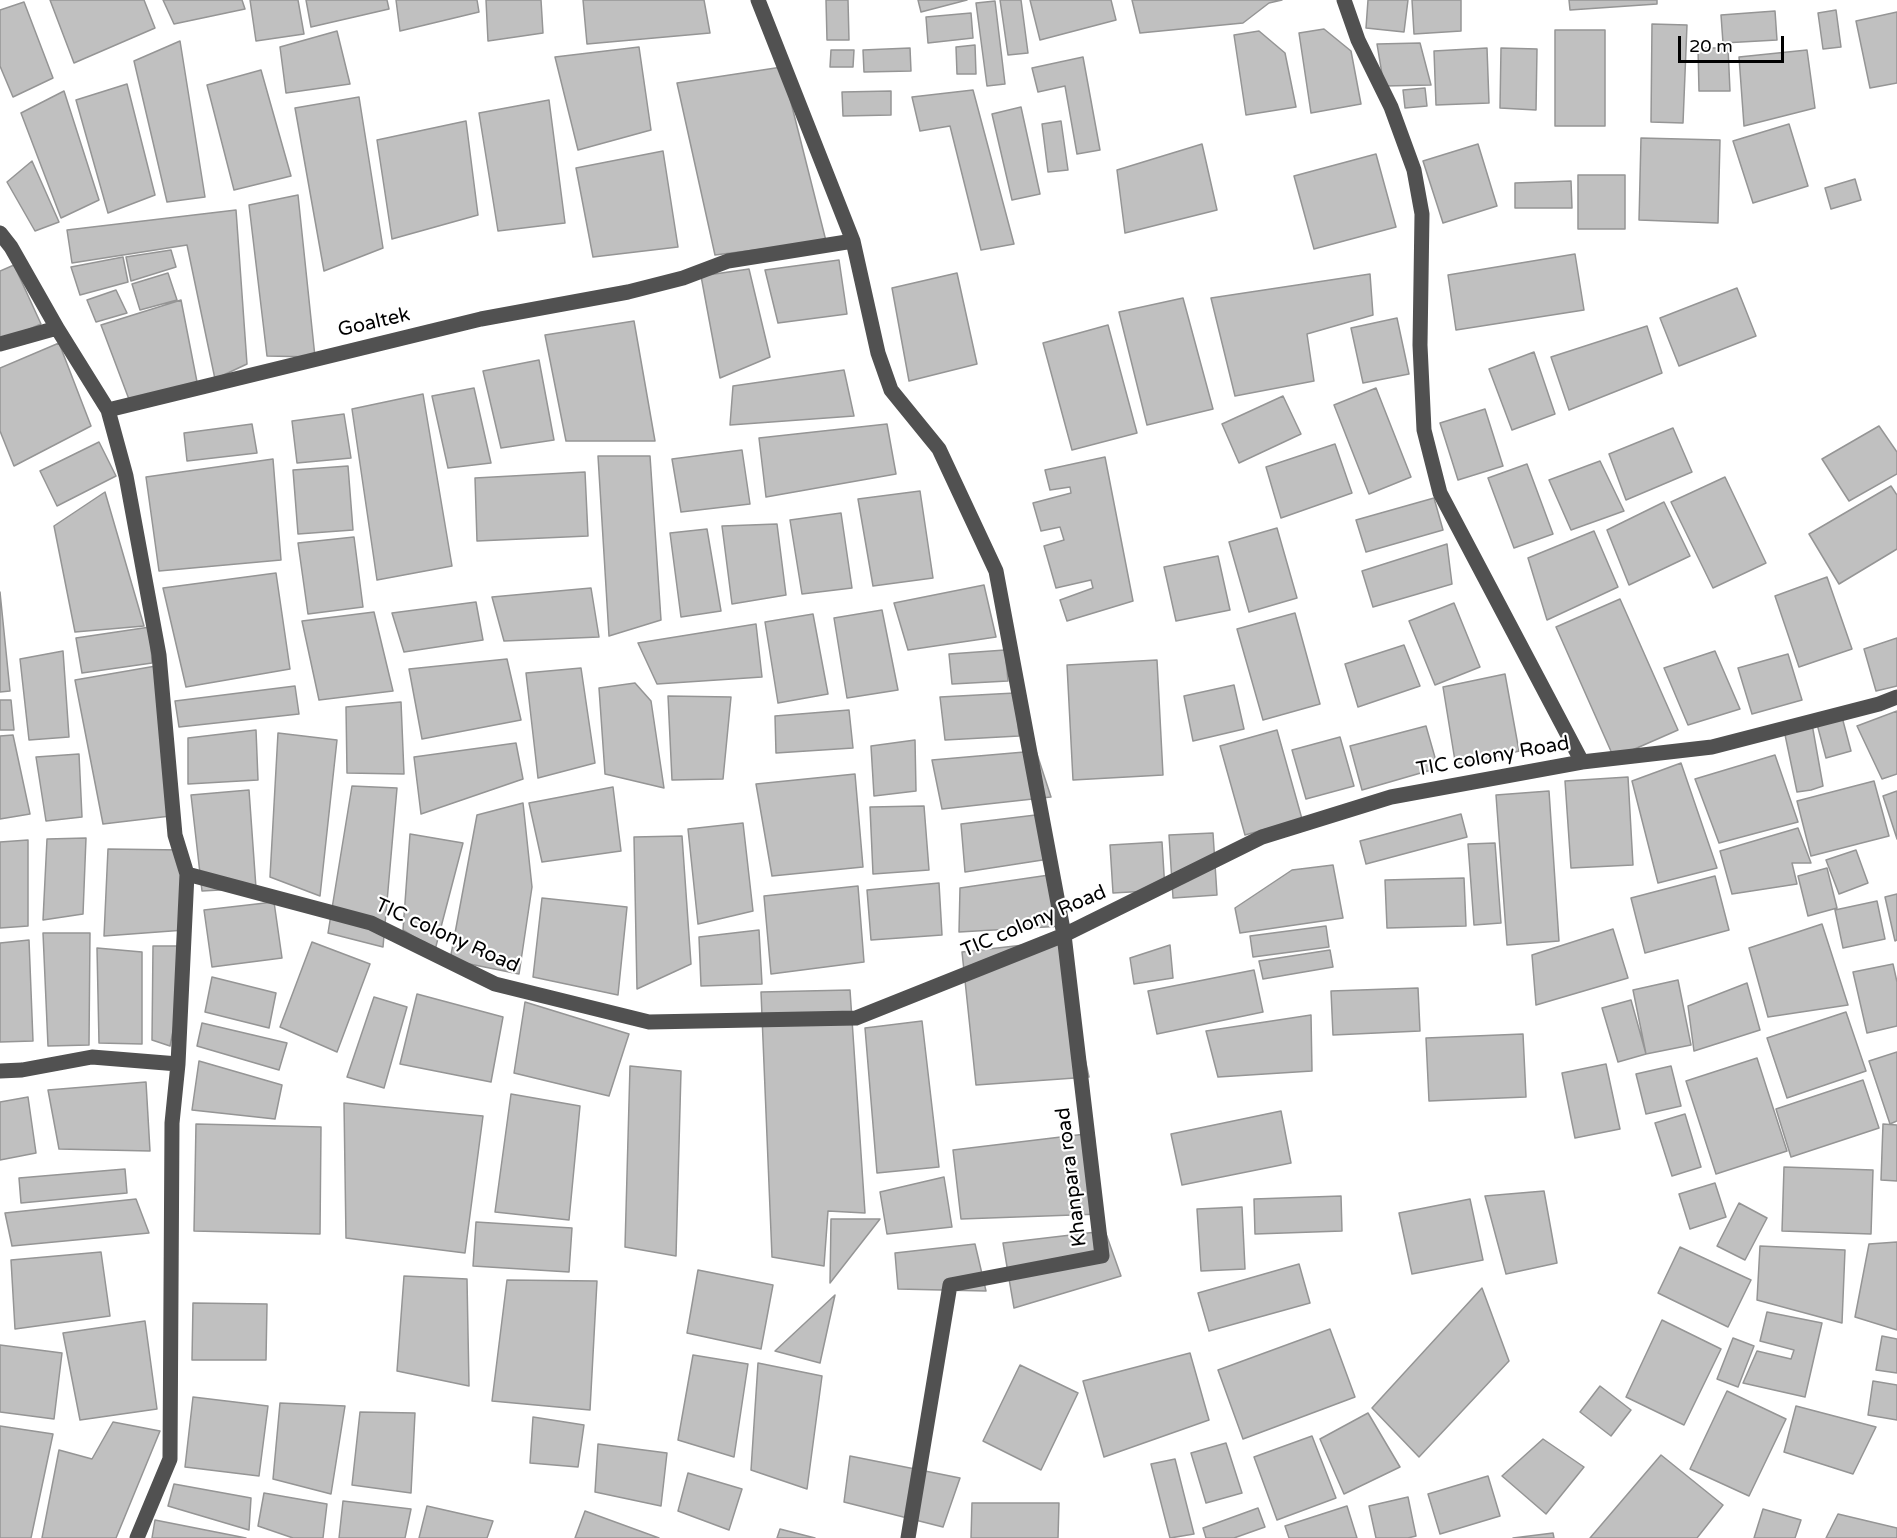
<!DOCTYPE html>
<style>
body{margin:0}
#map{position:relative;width:1897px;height:1538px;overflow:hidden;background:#fff;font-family:"Varela Round",sans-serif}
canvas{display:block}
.scale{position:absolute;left:1678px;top:36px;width:106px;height:27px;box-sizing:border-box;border:3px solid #000;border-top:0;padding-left:8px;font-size:18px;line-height:21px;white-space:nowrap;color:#000;-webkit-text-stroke:4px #fff;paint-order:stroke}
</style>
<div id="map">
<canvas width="1897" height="1538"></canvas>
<div class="scale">20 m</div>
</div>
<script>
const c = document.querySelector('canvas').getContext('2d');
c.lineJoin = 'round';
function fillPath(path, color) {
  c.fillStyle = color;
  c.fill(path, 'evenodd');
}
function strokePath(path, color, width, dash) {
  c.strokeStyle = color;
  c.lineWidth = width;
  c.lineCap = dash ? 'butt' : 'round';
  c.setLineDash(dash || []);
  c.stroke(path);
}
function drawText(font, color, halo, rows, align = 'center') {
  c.font = font + ' "Varela Round",sans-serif';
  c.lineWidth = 4.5;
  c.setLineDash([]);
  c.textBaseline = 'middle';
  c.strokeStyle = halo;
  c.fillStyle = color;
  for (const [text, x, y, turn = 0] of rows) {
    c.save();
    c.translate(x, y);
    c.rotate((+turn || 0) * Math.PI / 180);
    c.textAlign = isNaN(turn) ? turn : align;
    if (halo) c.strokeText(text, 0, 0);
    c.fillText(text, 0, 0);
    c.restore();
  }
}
const building = new Path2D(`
 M50,0H144L155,28L74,63Z
 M163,0H242L245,9L174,24Z
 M250,0H298L304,34L256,41Z
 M306,0H387L389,9L311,27Z
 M396,0H477L479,12L400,31Z
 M486,0H541L543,33L488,41Z
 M583,0H704L710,33L587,44Z
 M826,0H848L849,40H827Z
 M918,0H967L921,12Z
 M1000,0H1021L1028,53L1008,55Z
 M1030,0H1111L1116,20L1040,40Z
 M1132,0H1282L1269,3L1243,23L1140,33Z
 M1368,0H1408L1404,32L1366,28Z
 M1412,0H1461V31L1414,34Z
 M1569,0H1657V4L1570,10Z
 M995,1L1005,84L987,86L976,3Z
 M24,2L53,78L13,97L0,66V10Z
 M1836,10L1841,47L1823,49L1818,13Z
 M1775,11L1777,40L1723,43L1721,15Z
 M1897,12V83L1870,88L1856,21Z
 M971,13L973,38L928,43L926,17Z
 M1652,24L1687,25L1683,123L1651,122Z
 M1324,29L1351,51L1361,104L1311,113L1299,33Z
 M1555,30H1605V126H1555Z
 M337,31L350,84L286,93L280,47Z
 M1259,31L1285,53L1296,107L1246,115L1234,35Z
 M180,41L205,197L167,202L134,61Z
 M1420,43L1431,85L1384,86L1377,44Z
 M975,45L976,74H957L956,47Z
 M639,47L651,130L578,150L555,57Z
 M910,48L911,71L864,72L863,50Z
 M1487,48L1489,103L1436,105L1434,51Z
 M1501,48L1537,49L1536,110L1500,108Z
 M1698,48H1728L1730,91H1699Z
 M831,50H854L853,67H830Z
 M1807,50L1815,108L1744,126L1739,57Z
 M1083,57L1100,150L1077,154L1065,86L1038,92L1032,68Z
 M782,67L826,241L715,255L677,83Z
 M261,70L291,176L234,190L207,85Z
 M127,84L155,195L108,213L76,100Z
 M1425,88L1427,106L1405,108L1403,90Z
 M973,90L1014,244L981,250L950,126L920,131L912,97Z
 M64,91L99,200L61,218L21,113Z
 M891,91V115L843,116L842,92Z
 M359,97L383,248L324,271L295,108Z
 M549,100L565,223L498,231L479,113Z
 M1021,107L1040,194L1012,200L992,114Z
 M466,121L478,215L392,239L377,140Z
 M1061,121L1068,170L1048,172L1042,124Z
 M1789,124L1808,186L1753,203L1733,141Z
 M1641,138L1720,140L1718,223L1639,220Z
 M1202,144L1217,210L1125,233L1117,170Z
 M1478,144L1497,206L1443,223L1423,161Z
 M663,151L678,247L593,257L576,168Z
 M1376,154L1396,227L1314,249L1294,176Z
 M32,161L59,222L35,231L7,182Z
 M1578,175H1625V229H1578Z
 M1855,179L1861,200L1831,209L1825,188Z
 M1571,181L1572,208H1515V183Z
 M298,195L315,357L267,356L249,205Z
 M236,210L247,364L215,379L187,245L72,263L67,230Z
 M171,250L176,267L131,281L126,257Z
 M1575,254L1584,310L1456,330L1448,275Z
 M123,257L128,282L80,295L71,267Z
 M839,260L847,314L778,323L765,270Z
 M14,265L41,324L0,342V271Z
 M749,269L770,357L720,378L701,276Z
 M168,273L177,300L140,310L132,284Z
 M957,273L977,364L909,381L892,288Z
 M1370,274L1373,315L1307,334L1314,381L1235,396L1211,298Z
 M1737,288L1756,336L1679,366L1660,318Z
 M116,290L127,313L96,322L87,300Z
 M1183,298L1213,409L1147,425L1119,312Z
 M181,300L198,387L130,402L101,325Z
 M1397,318L1409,374L1363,383L1351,328Z
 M634,321L655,441H566L545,335Z
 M1108,325L1137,433L1072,450L1043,343Z
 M1647,326L1662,373L1569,410L1551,357Z
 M59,343L91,426L14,466L0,431V368Z
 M1534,352L1555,414L1512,430L1489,369Z
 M539,360L554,440L501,448L483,371Z
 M844,370L854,416L730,425L733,386Z
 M474,388L491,463L448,468L432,396Z
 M1376,388L1411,477L1369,494L1334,405Z
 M423,394L452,566L377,580L352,409Z
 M1283,396L1301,434L1239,463L1222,424Z
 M1485,409L1503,466L1458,480L1440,423Z
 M344,414L351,458L297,463L292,421Z
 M252,424L257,453L187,461L184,433Z
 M887,424L896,474L766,497L759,438Z
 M1879,426L1897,452V474L1849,501L1822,459Z
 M1673,428L1692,472L1626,500L1609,454Z
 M99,442L116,476L57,506L40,471Z
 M1335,444L1352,493L1281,518L1266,467Z
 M742,450L750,504L681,512L672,459Z
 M598,456H650L661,620L609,636Z
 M1105,457L1133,601L1067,621L1060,600L1093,588L1091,580L1056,588L1044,546L1064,540L1060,527L1041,531L1033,503L1071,493L1070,487L1050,490L1045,470Z
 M273,459L281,560L159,571L146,477Z
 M1600,461L1624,511L1571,530L1549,480Z
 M1527,464L1553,534L1514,548L1488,478Z
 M348,466L353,530L298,534L293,470Z
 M585,472L588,536L477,541L475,478Z
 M1725,477L1766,563L1713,588L1671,502Z
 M1891,486L1897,495V549L1839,584L1809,534Z
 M920,491L933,578L873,586L858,499Z
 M105,492L144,626L75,632L54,526Z
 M1434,498L1443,530L1366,552L1356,520Z
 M1664,502L1690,556L1629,585L1607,530Z
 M841,513L852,588L802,594L790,520Z
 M777,524L786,595L732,604L722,526Z
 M1277,528L1297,598L1249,612L1229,542Z
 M707,529L721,611L681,617L670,533Z
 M1594,531L1618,587L1547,620L1528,558Z
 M354,537L363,607L308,614L298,543Z
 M1447,544L1452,584L1373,607L1362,571Z
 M1218,556L1230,610L1176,621L1164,567Z
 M276,573L290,669L186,687L163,588Z
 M1827,577L1852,649L1799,667L1775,596Z
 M984,585L996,637L908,650L894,603Z
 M591,588L599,637L504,641L492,597Z
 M0,592L10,691L0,692Z
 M1620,599L1678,730L1614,758L1556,627Z
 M476,602L483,640L404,652L392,613Z
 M1454,603L1480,667L1435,685L1409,621Z
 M882,610L898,690L847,698L834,618Z
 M374,612L393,691L319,700L302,621Z
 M1295,613L1320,704L1263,720L1237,629Z
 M813,614L828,694L778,703L765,622Z
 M756,624L762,677L657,684L638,643Z
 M150,627L152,663L82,673L76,638Z
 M1897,638V686L1876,691L1864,649Z
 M1404,645L1420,686L1358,707L1345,664Z
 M1005,650L1008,681L952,684L949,654Z
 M63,651L69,737L29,740L20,659Z
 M1715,651L1740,709L1688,725L1664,668Z
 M1788,654L1802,700L1752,714L1738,668Z
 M507,659L521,720L422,739L409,669Z
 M1157,660L1163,775L1073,780L1067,665Z
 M156,666L179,815L103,824L75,680Z
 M581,668L595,763L538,778L526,673Z
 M1505,674L1519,751L1456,767L1443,687Z
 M635,683L651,701L664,788L605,774L599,688Z
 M1234,685L1244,729L1193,741L1184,696Z
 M295,686L299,714L179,727L175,701Z
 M1015,693L1019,736L945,740L940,697Z
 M668,696L731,697L723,779L672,780Z
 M0,700H11L14,730H0Z
 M401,702L404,774L347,773L346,707Z
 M849,710L853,748L776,753L775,716Z
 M1897,711V774L1882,779L1857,726Z
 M1842,717L1851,751L1826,758L1817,724Z
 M1812,724L1823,786L1811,790L1797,792L1784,730Z
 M1426,726L1438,768L1362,790L1350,746Z
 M256,730L258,780L188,784V738Z
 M1277,730L1302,819L1245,835L1220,746Z
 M278,733L337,740L320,896L270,877Z
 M13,735L30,814L0,819V736Z
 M1340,737L1354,786L1306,799L1292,750Z
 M915,740L916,791L874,796L871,746Z
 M516,743L523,779L421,814L414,757Z
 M1036,751L1051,797L942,809L932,760Z
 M79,754L82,817L46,821L36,757Z
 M1775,755L1798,822L1719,843L1695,779Z
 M1681,763L1717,868L1658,883L1632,781Z
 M855,774L863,867L772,876L756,784Z
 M1628,777L1633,865L1571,868L1565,781Z
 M1874,781L1889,836L1811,856L1797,801Z
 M352,786L397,788L383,947L328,933Z
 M613,787L621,851L542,862L529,803Z
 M249,790L256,888L202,891L191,795Z
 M1549,791L1559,941L1507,945L1496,795Z
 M1897,791V839L1883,796Z
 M523,803L532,887L519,974L450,960L477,815Z
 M924,806L929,870L873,874L870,807Z
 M1044,814L1049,859L965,872L961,824Z
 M1461,814L1467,837L1366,864L1360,841Z
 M743,823L753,911L698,924L688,829Z
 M1798,828L1811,863H1792L1797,884L1732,894L1720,851Z
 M1213,833L1217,895L1173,898L1169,835Z
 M410,834L463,843L435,950L403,930Z
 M682,836L691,964L637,989L634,837Z
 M86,838L83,914L43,920L47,839Z
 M28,840V926L0,928V842Z
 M1162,842L1165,890L1113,893L1110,845Z
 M1495,843L1501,923L1474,925L1468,844Z
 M108,849L182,850L185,930L104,936Z
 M1856,850L1868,883L1839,894L1826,860Z
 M1333,865L1343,918L1240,933L1235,908L1292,870Z
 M1827,868L1837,908L1808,916L1798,876Z
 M1056,874L1063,926L959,932L960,888Z
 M1715,876L1729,930L1645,953L1631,898Z
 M1464,878L1466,926L1387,928L1385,880Z
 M939,883L942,935L871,940L867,890Z
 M858,886L864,962L771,974L764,896Z
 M1897,894V940L1895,941L1885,897Z
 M542,898L627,907L618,995L533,977Z
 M1877,901L1885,939L1843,948L1835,910Z
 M274,902L282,958L212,967L204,910Z
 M1822,924L1848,1005L1768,1017L1749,948Z
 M1326,926L1329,947L1253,957L1250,936Z
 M1613,929L1628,978L1536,1005L1532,955Z
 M759,930L762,984L701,986L699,937Z
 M43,933H90L89,1045L48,1046Z
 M29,940L33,1041L0,1042V943Z
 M1059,941L1089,1077L976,1085L962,952Z
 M312,942L370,964L337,1052L280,1027Z
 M1170,945L1173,978L1134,984L1130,958Z
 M153,946H190L170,1046L152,1040Z
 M97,948L142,952V1044L99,1043Z
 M1330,950L1333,967L1263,979L1259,961Z
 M1893,964L1897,982V1026L1867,1033L1853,972Z
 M1254,970L1263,1012L1157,1034L1148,991Z
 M212,977L276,993L269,1028L205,1012Z
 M1678,980L1691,1045L1646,1054L1633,990Z
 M1747,983L1760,1030L1694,1051L1688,1006Z
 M1418,988L1420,1031L1333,1035L1331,991Z
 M850,990L865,1213L828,1211L824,1266L772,1257L761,992Z
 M417,994L503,1017L491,1082L400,1064Z
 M374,997L407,1007L384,1088L347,1077Z
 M1631,1000L1646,1054L1618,1062L1602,1008Z
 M525,1002L629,1034L609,1096L514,1073Z
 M1846,1012L1866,1071L1787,1098L1767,1038Z
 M1311,1015L1312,1071L1218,1077L1206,1031Z
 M922,1021L939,1167L877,1173L865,1028Z
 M202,1023L287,1043L279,1070L197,1046Z
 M1523,1034L1526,1097L1429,1101L1426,1038Z
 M1897,1052V1121L1890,1124L1869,1061Z
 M1757,1058L1787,1151L1716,1174L1686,1081Z
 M199,1061L282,1085L275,1119L192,1110Z
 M1606,1064L1620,1129L1575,1138L1562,1073Z
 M630,1066L681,1071L676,1256L625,1247Z
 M1671,1066L1681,1106L1646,1114L1636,1074Z
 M1863,1080L1879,1128L1791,1157L1776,1109Z
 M146,1082L150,1151L59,1149L48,1090Z
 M511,1094L580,1106L569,1220L495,1212Z
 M28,1097L36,1153L0,1160V1102Z
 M344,1103L483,1116L465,1253L346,1238Z
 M1281,1111L1291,1163L1182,1185L1171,1134Z
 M1685,1114L1701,1167L1672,1176L1655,1123Z
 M196,1124L321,1127L320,1234L194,1231Z
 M1883,1124L1897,1125V1181L1881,1180Z
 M1094,1133L1101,1214L961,1219L953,1150Z
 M1784,1167L1873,1170L1871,1234L1782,1231Z
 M125,1169L127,1193L21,1203L19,1178Z
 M944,1177L952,1227L887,1234L880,1192Z
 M1715,1183L1726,1217L1690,1229L1679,1194Z
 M1544,1191L1557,1263L1506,1274L1485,1196Z
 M1341,1196L1342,1231L1255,1234L1254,1199Z
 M136,1199L149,1233L12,1246L5,1213Z
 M1470,1199L1483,1260L1412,1274L1399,1213Z
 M1739,1203L1767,1218L1745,1260L1717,1246Z
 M1242,1207L1245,1269L1201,1271L1197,1209Z
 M831,1219H880L830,1283Z
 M476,1222L572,1228L569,1272L473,1266Z
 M1105,1231L1121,1276L1014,1308L1003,1243Z
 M1897,1242V1330L1855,1317L1869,1244Z
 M975,1244L986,1291L898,1289L895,1253Z
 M1760,1246L1845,1250L1842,1323L1757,1300Z
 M1680,1247L1751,1280L1728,1327L1658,1293Z
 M101,1252L110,1316L15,1329L11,1260Z
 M1299,1264L1310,1303L1209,1331L1198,1293Z
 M698,1270L773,1285L761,1349L687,1333Z
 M404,1276L467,1279L469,1386L397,1371Z
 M507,1280L597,1281L590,1410L492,1401Z
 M1482,1288L1509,1361L1419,1457L1372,1408Z
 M835,1295L820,1363L775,1351Z
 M193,1303L267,1304L266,1360H192Z
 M1767,1312L1822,1323L1805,1397L1743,1383L1757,1351L1791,1359L1794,1350L1760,1341Z
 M1662,1320L1721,1349L1684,1425L1626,1397Z
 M145,1321L157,1409L80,1420L63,1333Z
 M1330,1329L1355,1397L1243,1439L1218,1370Z
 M1882,1336L1897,1339V1373L1876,1370Z
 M1733,1338L1754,1346L1738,1387L1717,1379Z
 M0,1345L62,1353L54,1419L0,1412Z
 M1190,1353L1209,1420L1104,1457L1083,1381Z
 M693,1355L748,1364L734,1457L678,1440Z
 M758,1363L822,1376L807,1489L751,1470Z
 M1020,1365L1078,1393L1041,1470L983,1441Z
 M1873,1381L1897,1385V1420L1868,1415Z
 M1600,1386L1631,1410L1611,1436L1580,1412Z
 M1727,1391L1786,1419L1749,1496L1690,1469Z
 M193,1397L268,1406L259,1476L185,1467Z
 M280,1403L345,1406L331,1494L273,1479Z
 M1796,1406L1876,1427L1853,1474L1784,1452Z
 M360,1412L415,1413L411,1493L352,1485Z
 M1368,1413L1400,1467L1344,1494L1320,1439Z
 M533,1417L584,1425L578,1467L530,1463Z
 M113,1422L160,1431L116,1538H42L59,1450L92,1459Z
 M0,1426L53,1434L31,1538H0Z
 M1312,1436L1336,1498L1277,1520L1254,1457Z
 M1543,1439L1584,1467L1546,1514L1502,1476Z
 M1226,1443L1242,1493L1206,1503L1191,1453Z
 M598,1444L667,1453L661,1506L595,1492Z
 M1661,1455L1723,1505L1697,1538H1590Z
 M850,1456L960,1478L943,1527L844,1502Z
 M1175,1459L1194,1534L1170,1538L1151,1464Z
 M688,1473L742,1489L729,1530L678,1511Z
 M1488,1476L1500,1516L1440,1534L1428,1494Z
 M174,1484L251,1498L249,1530L168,1506Z
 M264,1493L327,1504L323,1538H293L258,1526Z
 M1408,1497L1416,1536L1408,1538H1376L1369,1506Z
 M343,1501L411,1509L405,1538H339Z
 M972,1503H1059L1058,1538H971Z
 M427,1506L493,1521L487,1538H419Z
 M1347,1506L1357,1538H1289L1285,1526Z
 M1258,1508L1265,1527L1234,1538H1206L1203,1528Z
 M1763,1509L1801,1520L1795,1538H1754Z
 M585,1511L659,1538H575Z
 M1838,1514L1897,1528V1538H1826Z
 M155,1520L246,1538H152Z
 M780,1529L815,1538H777Z
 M1553,1533L1554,1538H1513Z`);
const minor = new Path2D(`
 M758,0L853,241L878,353L891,390L939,449L996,571L1064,935L1102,1256L950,1285L908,1538
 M1344,0L1358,40L1391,107L1414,170L1422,214L1420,345L1424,430L1440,493L1582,762
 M0,233L11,247L57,328L108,410L481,319L628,292L683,278L728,261L853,241
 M0,344L57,328
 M108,410L126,476L159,655L175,835L187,874L178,1064L172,1123L170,1459L137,1538
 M187,874L371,923L495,984L649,1022L856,1018L1064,935L1262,837L1391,797L1582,762L1712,747L1879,704L1897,697
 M0,1071L22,1070L92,1057L178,1064`);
const streetNames = [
 ["Goaltek",374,323,-13],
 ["TIC colony Road",1493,757,-10],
 ["TIC colony Road",1034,922,-23],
 ["TIC colony Road",447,936,24],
 ["Khanpara road",1072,1177,-97]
];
fillPath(building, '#c0c0c0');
strokePath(building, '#959595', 1.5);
strokePath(minor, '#515151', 15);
drawText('20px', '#000', '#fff', streetNames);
</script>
